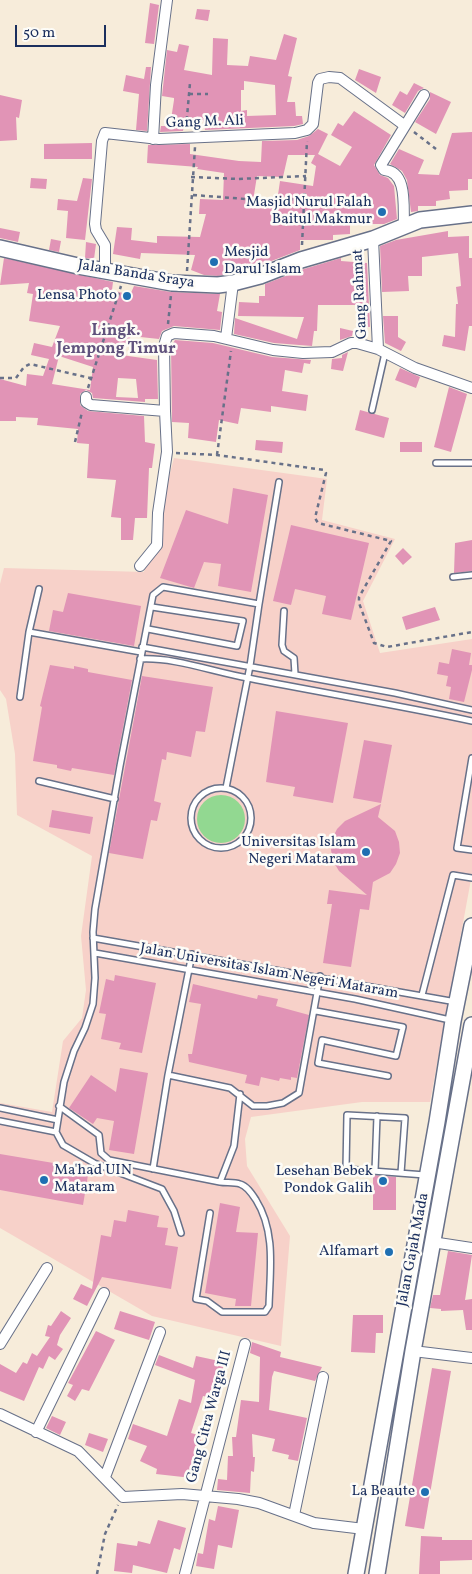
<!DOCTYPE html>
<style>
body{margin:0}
#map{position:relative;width:472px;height:1574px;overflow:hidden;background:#f7ecda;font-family:Vollkorn,serif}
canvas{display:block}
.scale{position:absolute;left:15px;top:25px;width:91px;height:22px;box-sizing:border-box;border:2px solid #1b2f5e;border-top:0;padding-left:6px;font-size:15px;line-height:18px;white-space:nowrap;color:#1b2f5e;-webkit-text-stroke:4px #fdfcf7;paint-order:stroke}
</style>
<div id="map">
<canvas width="472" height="1574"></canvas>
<div class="scale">50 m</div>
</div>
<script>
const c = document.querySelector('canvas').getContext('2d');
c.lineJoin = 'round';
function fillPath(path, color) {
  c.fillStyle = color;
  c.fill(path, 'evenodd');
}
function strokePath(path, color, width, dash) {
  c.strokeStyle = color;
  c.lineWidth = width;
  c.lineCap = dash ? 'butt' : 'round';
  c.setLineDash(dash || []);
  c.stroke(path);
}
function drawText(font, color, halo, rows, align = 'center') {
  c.font = font + ' Vollkorn,serif';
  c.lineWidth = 5;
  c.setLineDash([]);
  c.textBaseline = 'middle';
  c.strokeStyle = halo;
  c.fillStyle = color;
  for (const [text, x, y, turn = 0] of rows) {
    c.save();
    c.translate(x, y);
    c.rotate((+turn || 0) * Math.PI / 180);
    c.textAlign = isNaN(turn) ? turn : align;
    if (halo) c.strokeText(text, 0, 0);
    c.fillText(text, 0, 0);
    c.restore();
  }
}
const built = new Path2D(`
 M174,458L327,479L322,520L395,539L363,601L380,653L472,639V874L430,1102H362L251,1117L245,1139L247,1166L290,1236L281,1346L152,1316L0,1228V1103L52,1112L63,1041L82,1018L86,990L81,936L92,856L17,815L15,754L6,699L0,690V584L4,568L144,572Z`);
const green = new Path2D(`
 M197 819a24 24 0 1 1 48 0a24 24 0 1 1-48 0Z`);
const building = new Path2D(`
 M150,3L159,5L154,44L145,43Z
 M197,9L210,10L208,21L195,19Z
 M284,34L297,38L288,76L292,77L287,102H295L296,116H302L303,124L294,126L205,130L203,120L185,118L183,131L160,132L161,126H170L174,100V98L162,96L167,50L177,52L179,44L189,46L184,70L212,75L213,38L228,39L227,65L248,66L250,56L276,60ZM244,81L275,85L276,115L247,116V110L241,111V90H244Z
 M146,67H151L147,131L136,130L139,94L123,91L126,75L144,79Z
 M359,69L381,77L376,93L355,80Z
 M414,83L424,88L418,91L405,113L392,105L400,91L407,95Z
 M430,92L451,102L436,134L415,122L430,99Z
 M0,95L22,100L19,118L16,117L17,140L0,141Z
 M354,111L391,135L374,165L380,175L388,178L394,186L397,219L384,224H350V234L333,235V240H300V250L261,265L230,266L228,274L218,276L204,275L191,270L195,255L141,253L140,259L113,254L117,227L132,228L131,240L157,243V236L200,237L206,214H199L200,199L223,200L224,173L197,169L198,167L147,163L148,145L190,144V154L239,161L261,162L262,141L297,140L309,136L318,129L328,134L318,154L340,166L352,147L331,135L338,123L343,126ZM288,155H315L311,163L316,166L313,186L280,181L277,202L253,201L257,176L283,177Z
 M472,132V179H468V190L449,191L450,199L436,201V206H418V211L411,212L407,180L402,171L390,164L399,149L424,160L418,174L439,175L452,133Z
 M92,143V159H44V144Z
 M31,178L47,179L46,189L30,188Z
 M83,178L92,179L85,240L66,238L68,211L57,210L58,199L77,201Z
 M0,228L20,232L18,242L0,238Z
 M448,231V237L469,236V258H472V326H469L465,351L442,346L444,335L455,337L456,304H458L456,287L461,286L458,253L422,257V276H408L409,291L382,292L380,246L396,240Z
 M51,239L61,241L59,252L49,250Z
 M86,242L96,244L94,259L85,258Z
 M4,258L113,282L112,290L130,295L134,286L171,292L220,294L217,311L222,312L220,330L174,326L162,331L159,339L131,336L121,355L157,360L158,399H145V402L93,398L92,393L86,390L80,394V405L88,411L144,416L145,442L155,444L152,468H149L147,518H135L133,540H121V518L111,517L116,480L87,478L89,444L77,443L78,429L37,425L38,418L16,417V421H0V379L26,386L27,374L43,376L49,359L31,355L34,343L52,347L60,326L29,321L33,294L27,293L29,283L0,285ZM59,356L93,367L90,390L52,384ZM118,378L136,379L138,398L116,397Z
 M341,258V261L367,263L370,327L359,326L361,305H318L317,331H314L312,346L274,343L234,334L235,318L297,339L304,317L238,316L239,302L259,303V296H265V284L304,269Z
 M383,316H398V337L406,342L401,351L385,343Z
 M340,328L353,331L352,336L340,340Z
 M175,340L213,343L272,357L311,360L310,364L304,363L302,373L285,370L282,391L308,395L306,411L271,406V412L241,408L238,424L219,420L216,442L188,438L189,423L172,422L171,347Z
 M348,352L343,371L331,369L332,359L342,358V355Z
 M400,368L420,377L416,388L395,380Z
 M449,387L467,394L451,452L434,447Z
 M360,410L389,418L384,438L355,430Z
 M256,440L283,442L282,453L255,450Z
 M400,442H422V452H400Z
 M233,488L268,495L251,592L218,586L221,564L204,562L194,588L160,578L186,510L228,524Z
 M291,525L369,543L351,620L322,614L326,596L295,589L291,605L273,601Z
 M472,540V571L454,573L455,543Z
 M403,548L412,557L403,565L395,556Z
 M68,593L141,606L134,646L49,631L53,610L63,612Z
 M435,607L440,620L406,630L402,617Z
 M452,649L471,653L469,665H472V670L464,702L449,699L451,687L446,686L448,676L437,674L439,662L449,664Z
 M50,665L74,669V666L88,669V672L132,680L114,775L72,768L71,771L57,768V765L33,761L42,707L40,706Z
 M142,676L213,687L205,732L196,731L191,757L167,752L166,760L162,759L154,801L161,803L157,821L151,820L143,859L109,853Z
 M276,711L348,723L333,803L293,796L295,787L266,782Z
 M364,740L392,745L381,803L353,798Z
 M381,804L378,817L395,831L399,842L400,853L396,864L390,873L373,882L369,910L360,909L351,967L323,963L332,904H327L329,890L367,895L339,871L333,861L331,850L332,839L337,829L345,821Z
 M52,810L93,817L90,834L49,827Z
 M115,975L156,983L142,1053L119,1049L121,1043L101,1039L106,1014L99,1013L106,979L114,981Z
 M193,984L257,999L258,995L278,999L276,1006L309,1015L297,1078L291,1077V1080L280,1078L279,1081L261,1077L259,1086L245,1083L247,1075L189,1062L188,1054H192L201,1004L189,1002Z
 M120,1068L148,1073L134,1154L109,1150L114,1121L97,1118L93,1124L69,1108L91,1075L116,1092Z
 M0,1154L89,1169L83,1205L0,1190Z
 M373,1175L396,1177V1210H373Z
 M220,1203L240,1207L236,1232L258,1233L251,1306H235L236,1299L205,1293Z
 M128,1210L159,1216L157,1227L168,1228L165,1245L178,1247L171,1289L102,1277L87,1306L73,1299L81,1284L92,1289L101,1235L111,1237L114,1220L126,1222Z
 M448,1251L472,1255L465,1300L472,1299V1330H466L463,1310L441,1311V1309L430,1308L433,1295H440Z
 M61,1311L71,1318L60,1335L57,1345L63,1349L55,1360L49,1356L43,1369L39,1367L24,1401L0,1391V1364L16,1373L23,1362L27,1364L32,1353L37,1356L50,1337L45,1336L48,1325L51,1326Z
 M120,1311L155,1322L149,1340L114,1329Z
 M353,1315H383V1333H376L375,1353L351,1352Z
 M96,1331L115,1340L89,1391L82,1389L75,1401L67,1396L73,1385L68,1383Z
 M252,1342L281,1352L280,1357L322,1367L315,1381L274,1371L272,1377L269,1410L307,1418L298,1461L288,1459L289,1455L272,1451L275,1439L252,1434L253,1457H255L254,1472L251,1471L250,1493L217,1490L218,1479L227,1480L228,1456H233L232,1437H236L241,1400L259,1402L260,1357L250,1353Z
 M159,1355L193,1368L196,1356L224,1362L217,1399L203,1396L191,1433L202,1436L199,1447L195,1446L192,1478L156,1474L157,1469L140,1461L147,1446L128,1439L133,1424L167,1436L179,1399L191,1403L195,1380L155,1365Z
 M432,1368L451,1371L424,1529L405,1526Z
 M52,1416L66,1422L60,1435L46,1428Z
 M89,1433L108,1439L103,1452L85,1445Z
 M218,1506L239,1510L232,1548L218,1545L214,1569L196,1566L198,1553L203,1554L209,1519L215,1521Z
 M158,1520L186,1528L180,1550L174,1548L167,1573L133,1565L132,1573L114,1571L117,1543L137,1546L138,1541L150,1544Z
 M421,1536L442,1537V1540H472V1560L440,1561V1574H419Z`);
const path = new Path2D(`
 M189,94H208
 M186,128L190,83
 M414,132L436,149
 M191,177L238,179L306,176
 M193,195L259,200L304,199
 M302,245L307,141
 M187,271L195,147
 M168,324L171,295
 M0,378H16L24,367L30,364L90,378
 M88,388L121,286
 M75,442L82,412
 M176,453L217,455L324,470L326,473L315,518L318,523L391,541L359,597V603L374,643L387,647L472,632
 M217,455L231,351
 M97,1574L105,1534L118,1505`);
const lane = new Path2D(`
 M372,410L385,353
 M436,463H472
 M453,577L472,575
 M284,611L282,645L284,651L294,658L295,674
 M148,629L237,646L243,621L152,607
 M29,632L39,589
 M142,647L395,693L472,710
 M140,659C175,657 213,672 248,678C323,693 398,705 472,721
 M20,697L29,632L141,652
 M472,758L457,848L472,850
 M39,781L115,799
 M191 818a30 30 0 1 1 60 0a30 30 0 1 1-60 0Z
 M226,788L250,666L259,604
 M93,938L456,1002
 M95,953L355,999L450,1020
 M192,954L168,1075L230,1088L253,1106H267L283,1103L299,1093L320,976
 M422,995L453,875L472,878
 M316,1011L403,1027L396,1056L322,1040L318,1063L388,1076
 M59,1106L99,1135L101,1153L109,1160L220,1182
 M0,1108L58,1120
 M0,1121L56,1132
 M153,1169L168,1075
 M375,1171L377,1116
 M401,1173L405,1118L347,1115L346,1169L425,1175
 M210,1213L196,1299L207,1301L222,1312H265L269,1306C270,1270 276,1232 256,1200C252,1194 247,1186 240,1184C234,1182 226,1183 220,1182L234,1146L240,1094
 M181,1233L174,1211L162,1189L94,1163L63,1145L56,1132L64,1082L74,1051L85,1028L93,1004L95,978L93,932L95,909L120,766L153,595L163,587L259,604L279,482`);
const street = new Path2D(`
 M153,139L156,85L167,0
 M404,225C403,207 408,171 384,170L381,165L424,95
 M373,239L378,349
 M105,271V245L96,230L95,224L102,141L105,133L159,139L295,133L307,130L313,124L318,83L320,79L329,77L340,78L404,125
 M226,338L233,283
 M86,397V402L91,405L165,411L164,346L167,336L174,333L214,336L273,350L303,353L332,352L351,343H357L378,349L415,368L472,388
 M140,566L157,545L158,513L167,452L165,411
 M432,1242L472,1248
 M0,1344L47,1268
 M413,1351L472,1358
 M0,1414L78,1451L123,1497L182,1494L238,1499L259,1503L314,1523L364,1529
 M36,1432L104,1293
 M105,1477L160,1332
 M294,1515L323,1377
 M185,1574L245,1344`);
const secondary = new Path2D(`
 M0,248L78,266L172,283L218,285L233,283L260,276L301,260L373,239L420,220L472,214
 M356,1574L437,1122L453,1021L472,926
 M377,1574L413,1351L472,1025`);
const markers = [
 [382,212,5,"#1f6fb2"],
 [214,262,5,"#1f6fb2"],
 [127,296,5,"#1f6fb2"],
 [366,852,5,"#1f6fb2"],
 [44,1180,5,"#1f6fb2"],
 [383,1181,5,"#1f6fb2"],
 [389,1252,5,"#1f6fb2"],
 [425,1492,5,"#1f6fb2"]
];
const streetNames = [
 ["Gang M. Ali",205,123,-2],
 ["Jalan Banda Sraya",136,275,9],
 ["Gang Rahmat",361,294,-93],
 ["Jalan Universitas Islam Negeri Mataram",269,972,10],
 ["Jalan Gajah Mada",414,1250,-79],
 ["Gang Citra Warga III",210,1417,-75]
];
const poiNames = [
 ["Masjid Nurul Falah",372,203],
 ["Baitul Makmur",372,220],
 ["Mesjid",224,253,"left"],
 ["Darul Islam",224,270,"left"],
 ["Lensa Photo",117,296],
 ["Universitas Islam",356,843],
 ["Negeri Mataram",356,860],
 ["Ma'had UIN",54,1171,"left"],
 ["Mataram",54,1188,"left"],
 ["Lesehan Bebek",373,1172],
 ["Pondok Galih",373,1189],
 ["Alfamart",379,1252],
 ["La Beaute",415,1492]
];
const neighbourhoodNames = [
 ["Lingk.",116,332],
 ["Jempong Timur",116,350]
];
fillPath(built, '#f7d1c9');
fillPath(green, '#92d891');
fillPath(building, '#e194b6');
strokePath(lane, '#687189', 8);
strokePath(street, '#687189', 12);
strokePath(secondary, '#687189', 18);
strokePath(path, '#687189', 2.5, [4, 4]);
strokePath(lane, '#fff', 5);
strokePath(street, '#fff', 10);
strokePath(secondary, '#fff', 15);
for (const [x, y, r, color] of markers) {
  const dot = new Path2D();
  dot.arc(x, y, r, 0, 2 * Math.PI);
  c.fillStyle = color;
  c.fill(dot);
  strokePath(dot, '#fdfcf7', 2);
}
drawText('15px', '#1b2f5e', '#fdfcf7', streetNames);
drawText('15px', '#1b2f5e', '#fdfcf7', poiNames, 'right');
drawText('bold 16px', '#60527d', '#fdfcf7', neighbourhoodNames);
</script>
